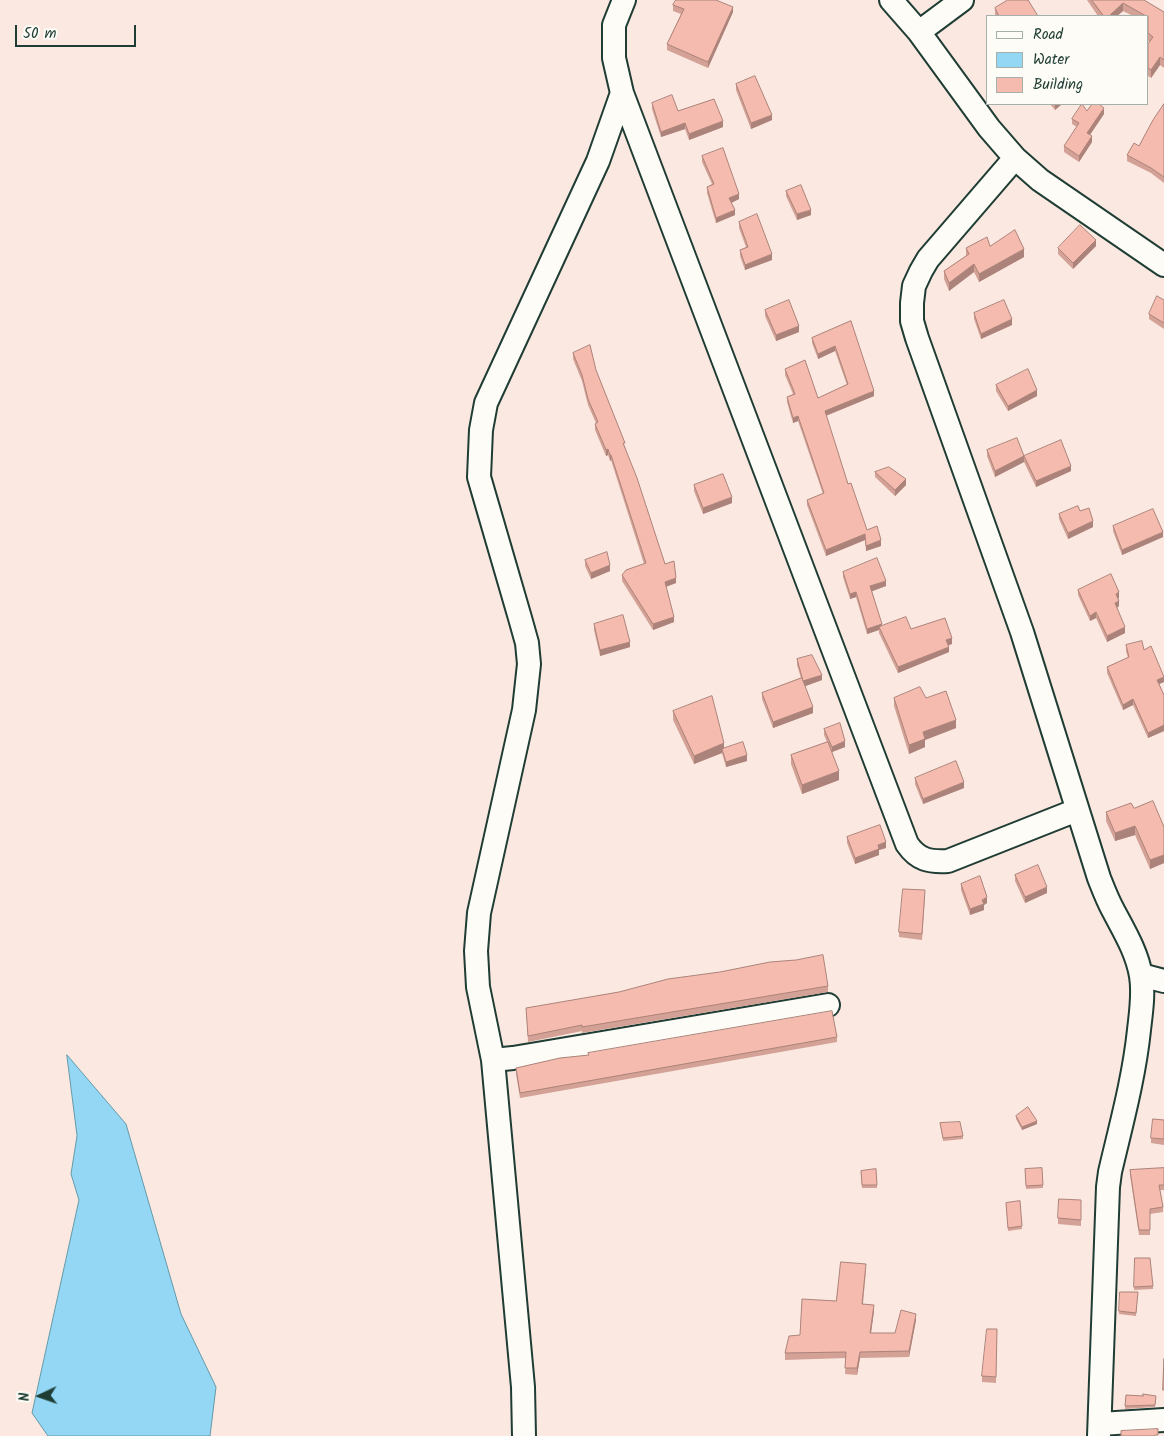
<!DOCTYPE html>
<style>
body{margin:0}
#map{position:relative;width:1164px;height:1436px;overflow:hidden;background:#fbe8e1;font-family:Kalam,sans-serif}
canvas{display:block}
.legend{position:absolute;left:986px;top:15px;width:162px;height:90px;box-sizing:border-box;background:#fdfcf7;border:1px solid #a4b0a9;margin:0;padding:6px 9px;list-style:none;font-size:15px;color:#1f3d34}
.legend li{display:flex;align-items:center;gap:10px;height:25px}
.legend b{width:25px;border:1px solid #a4b0a9}
.north{position:absolute;left:15px;top:1371px;width:50px;height:50px;-webkit-text-stroke:4px #fdfcf7;paint-order:stroke;rotate:267deg;font-size:14px;font-weight:700;line-height:20px;text-align:center;color:#1f3d34}
.north::after{content:'';display:block;margin:auto;width:18px;height:22px;background:#1f3d34;clip-path:polygon(50% 0,100% 100%,50% 72%,0 100%)}
.scale{position:absolute;left:15px;top:25px;width:121px;height:22px;box-sizing:border-box;border:2px solid #1f3d34;border-top:0;padding-left:6px;font-size:15px;line-height:18px;white-space:nowrap;color:#1f3d34;-webkit-text-stroke:4px #fdfcf7;paint-order:stroke}
</style>
<div id="map">
<canvas width="1164" height="1436"></canvas>
<ul class="legend">
<li><b style="height:6px;background:#fdfcf7"></b>Road</li>
<li><b style="height:14px;background:#93d7f5"></b>Water</li>
<li><b style="height:14px;background:#f5bbae"></b>Building</li>
</ul>
<div class="north">N</div>
<div class="scale">50 m</div>
</div>
<script>
const c = document.querySelector('canvas').getContext('2d');
c.lineJoin = 'round';
function fillPath(path, color) {
  c.fillStyle = color;
  c.fill(path, 'evenodd');
}
function strokePath(path, color, width, dash) {
  c.strokeStyle = color;
  c.lineWidth = width;
  c.lineCap = dash ? 'butt' : 'round';
  c.setLineDash(dash || []);
  c.stroke(path);
}
const water = new Path2D(`
 M67,1055L126,1124L181,1314L216,1387L210,1436H48L32,1413L79,1200L71,1174L77,1136Z`);
const minor = new Path2D(`
 M624,0L614,25V58L622,93L907,844C918,860 929,862 948,861L1077,810
 M891,0L919,32L989,128L1015,158L1040,180L1164,265
 M919,32L962,0
 M1015,158L928,259L921,271L914,286L912,303V321L917,338L1022,632L1099,878C1103,888 1107,899 1113,910C1124,931 1137,952 1141,976C1144,994 1141,1012 1139,1030C1134,1078 1121,1125 1110,1172L1108,1187L1099,1436
 M1141,975L1164,981
 M493,1060L513,1058L828,1005
 M1100,1424L1164,1420
 M524,1436L523,1387L493,1060L478,987L476,951L479,913L524,710L529,664L527,643L520,618L479,477L481,430L486,403L598,161L622,93`);
const wall = new Path2D(`
 M1087,0H1144L1164,12V68L1160,65L1151,78L1148,76V44L1149,42L1148,41V16H1133L1123,11L1117,16H1098Z
 M673,5L733,12L708,68L667,50V44L681,14L673,11Z
 M995,8L1038,16H995Z
 M736,84L772,120L751,129L736,90Z
 M652,103L678,111L723,127L689,140L685,129L661,137L652,109Z
 M1050,104H1062L1055,110Z
 M1164,104V183L1151,173L1127,161V155L1139,146Z
 M1087,111L1104,114L1090,135L1092,142L1079,162L1064,152V146L1077,127L1072,124V119Z
 M702,156L739,199L731,203L735,215L716,223L707,193V187L712,184L702,162Z
 M786,191L811,215L797,220L786,196Z
 M739,222L772,260L745,270L740,256V250L746,247L739,228Z
 M990,246L1024,257L979,282L974,272L949,291L944,279V271L966,256V248Z
 M1096,246L1073,269L1058,254V248Z
 M1164,300V329L1149,319V314Z
 M765,310L799,332L776,341L765,316Z
 M974,313L1012,325L981,339L974,319Z
 M851,321L874,396L826,416L848,484L867,530L881,546L866,551L865,540L826,556L807,505V500L823,494L798,421L793,423L787,402V397L793,394L785,375V369L818,398L847,385L835,351L818,359L812,343V338Z
 M573,353L596,370L625,447L665,564L676,583L666,587L674,622L653,630L622,581V575L644,564L611,460L610,461L608,455L606,456L595,430V424L596,423L588,405L582,381L573,359Z
 M996,385L1037,396L1008,411L996,391Z
 M987,450L1024,456L1071,471L1036,487L1024,462L995,477L987,456Z
 M875,472L906,485L895,496L875,477Z
 M694,485L732,503L703,514L694,491Z
 M1080,511L1093,527L1068,539L1059,519V514Z
 M1113,526L1163,537L1122,555L1113,531Z
 M585,560L610,571L591,579L585,566Z
 M843,572L886,586L872,591L882,626L911,629L952,644L948,645L949,652L898,673L879,633V630L867,634L856,597L850,599L843,577Z
 M1078,590L1119,598H1118L1119,606L1117,608L1125,633L1107,642L1096,618L1090,621L1078,595Z
 M594,624L630,647L600,656L594,630Z
 M1126,645L1144,650L1164,682L1159,684L1164,695V731L1148,738L1133,705L1123,710L1107,673V667L1128,658L1126,651Z
 M797,659L822,680L805,686L813,713L773,728L762,699V693L801,678L797,665Z
 M894,698H926L956,728L925,740V747L909,754L894,706Z
 M673,711L724,748L747,761L726,767L722,753L694,764L673,720Z
 M824,729L845,747L832,752L839,780L802,794L791,764V755L827,742L824,735Z
 M915,778L964,788L923,804L915,784Z
 M1134,808L1164,827V863L1150,869L1135,835L1115,841L1106,821V812Z
 M847,837L886,848L879,850V855L855,864L847,843Z
 M1015,875L1047,893L1025,903L1015,881Z
 M961,884L987,903L984,905V910L970,915L961,890Z
 M925,896L922,940L899,937V932Z
 M828,986V992L582,1033V1031L528,1042L526,1008Z
 M837,1037V1042L520,1098L516,1074V1068Z
 M1016,1116L1037,1124L1022,1130L1016,1119Z
 M1164,1120V1145L1151,1143V1138Z
 M940,1123L963,1136V1139L943,1141Z
 M1042,1168L1043,1188L1026,1189L1025,1169Z
 M1164,1168V1190H1160L1163,1207V1212L1150,1214V1235H1139L1130,1175V1170Z
 M876,1169L877,1188H862L861,1171Z
 M1081,1200V1226L1058,1224V1218Z
 M1020,1201L1022,1229L1008,1231L1006,1203Z
 M1135,1258L1153,1286V1289L1134,1290Z
 M866,1270L863,1304L874,1311L871,1333H895L916,1320L909,1357L860,1358L857,1375L845,1374L846,1358L785,1360V1353L800,1335L836,1301Z
 M1138,1292L1136,1316L1119,1314V1311Z
 M997,1329L996,1383L982,1382V1376Z
 M1126,1395L1143,1396L1156,1398L1155,1407L1125,1409Z`);
const shadedWall = new Path2D(`
 M1123,3V11L1117,16H1109Z
 M733,7V12L708,68V62Z
 M1160,57V65L1151,78V70Z
 M1055,104H1062L1055,110Z
 M1104,108V114L1087,139V133Z
 M772,115V120L751,129V123Z
 M723,121V127L689,140V134Z
 M685,123V129L661,137V132Z
 M1092,136V142L1079,162V156Z
 M739,194V199L729,204V198Z
 M735,210V215L716,223V218Z
 M811,210V215L797,220V214Z
 M1096,240V246L1073,269V263Z
 M1024,249V257L979,282V274Z
 M772,254V260L745,270V265Z
 M974,264V272L949,291V283Z
 M1012,319V325L981,339V334Z
 M799,326V332L776,341V335Z
 M835,346V351L818,359V354Z
 M1037,390V396L1008,411V406Z
 M874,391V396L825,416V411Z
 M798,416V421L793,423V418Z
 M608,449V455L606,456V450Z
 M610,455H611V460L610,461Z
 M1024,456V462L995,477V471Z
 M1071,466V471L1036,487V481Z
 M906,479V485L895,496V490Z
 M732,497V503L703,514V508Z
 M1093,521V527L1068,539V533Z
 M1163,532V537L1122,555V550Z
 M865,534V540L826,556V550Z
 M881,540V546L866,551V546Z
 M610,565V571L591,579V573Z
 M676,578V583L665,587V582Z
 M886,581V586L870,592V586Z
 M856,592V597L850,599V594Z
 M1119,592V598L1116,600V594Z
 M1119,601V606L1115,609V603Z
 M1096,612V618L1090,621V616Z
 M674,617V622L653,630V624Z
 M882,624V629L879,627V630L867,634V629Z
 M1125,627V633L1107,642V636Z
 M952,638V644L946,646V640Z
 M630,642V647L600,656V650Z
 M949,647V652L898,673V667Z
 M822,675V680L803,687V681Z
 M1164,677V682L1157,685V680Z
 M1133,699V705L1123,710V705Z
 M813,707V713L773,728V722Z
 M956,720V728L925,740V747L909,754V745L923,732Z
 M1164,725V731L1148,738V733Z
 M845,741V747L832,752V747Z
 M724,743V752L722,749V753L694,764V756Z
 M747,755V761L726,767V762Z
 M839,771V780L802,794V785Z
 M964,782V788L923,804V799Z
 M1135,826V835L1115,841V833Z
 M886,842V848L879,850V855L855,864V858L878,845Z
 M1164,855V863L1150,869V860Z
 M1047,887V893L1025,903V897Z
 M987,897V903L984,905V910L970,915V909Z
 M1037,1121V1124L1022,1130V1127Z
 M874,1305V1311L870,1340V1333Z
 M916,1314V1320L909,1357V1351Z
 M860,1352V1358L857,1375V1368Z`);
const building = new Path2D(`
 M676,0H716L733,7L708,62L667,44L684,9L673,5Z
 M1008,0H1028L1038,16H999L995,8Z
 M1092,0H1144L1164,12V60L1160,57L1151,70L1148,68V44L1153,37L1148,33V16H1146L1123,3L1109,16H1104Z
 M755,76L772,115L751,123L736,84Z
 M672,95L678,111L714,99L723,121L689,134L685,123L661,132L652,103Z
 M1082,104L1087,111L1092,104H1099L1104,108L1087,133L1092,136L1079,156L1064,146L1079,123L1072,119Z
 M1164,104V177L1151,168L1127,155L1134,143L1139,146L1153,120Z
 M723,148L739,194L729,198L735,210L716,218L707,187L714,184L702,156Z
 M801,185L811,210L797,214L786,191Z
 M757,214L772,254L745,265L740,250L748,247L739,222Z
 M1080,225L1096,240L1073,263L1058,248Z
 M1015,230L1024,249L979,274L974,264L949,283L944,271L969,254L966,248L987,237L990,246Z
 M1157,296L1164,300V323L1149,314Z
 M789,300L799,326L776,335L765,310Z
 M1004,300L1012,319L981,334L974,313Z
 M851,321L874,391L825,411L848,484L851,483L867,530L877,526L881,540L866,546L865,534L826,550L807,500L824,493L798,416L793,418L787,397L795,394L785,369L805,360L818,398L848,384L835,346L818,354L812,338Z
 M590,345L596,370L625,443H623L637,478L665,564L674,561L676,578L665,582L674,617L653,624L622,575L626,570L646,563L611,455H610L608,449L606,450L595,424L598,422L588,399L582,375L573,353Z
 M1028,369L1037,390L1008,406L996,385Z
 M1017,438L1024,456L995,471L987,450Z
 M1061,440L1071,466L1036,481L1024,456Z
 M889,467L906,479L895,490L875,472Z
 M723,474L732,497L703,508L694,485Z
 M1078,506L1080,511L1089,508L1093,521L1068,533L1059,514Z
 M1153,509L1163,532L1122,550L1113,526Z
 M607,552L610,565L591,573L585,560Z
 M877,558L886,581L870,586L882,624L867,629L856,592L850,594L843,572Z
 M1111,574L1119,592L1116,594L1119,601L1115,603L1125,627L1107,636L1096,612L1090,616L1078,590Z
 M623,615L630,642L600,650L594,624Z
 M906,617L911,629L945,618L952,638L946,640L949,647L898,667L879,627Z
 M1142,641L1144,650L1151,646L1164,677L1157,680L1164,695V725L1148,733L1133,699L1123,705L1107,667L1129,657L1126,645Z
 M812,655L822,675L803,681L797,659Z
 M802,678L813,707L773,722L762,693Z
 M920,687L926,698L946,691L956,720L923,732L925,739L909,745L894,698Z
 M712,696L724,743L694,756L673,711Z
 M840,723L845,741L832,747L824,729Z
 M743,742L747,755L726,762L722,749Z
 M828,742L839,771L802,785L791,755Z
 M956,761L964,782L923,799L915,778Z
 M1153,801L1164,827V855L1150,860L1135,826L1115,833L1106,812L1131,803L1134,808Z
 M880,825L886,842L878,845L879,849L855,858L847,837Z
 M1038,865L1047,887L1025,897L1015,875Z
 M980,876L987,897L982,900L984,904L970,909L961,884Z
 M903,889L925,890L922,934L899,932Z
 M823,955L828,986L582,1027V1025L528,1036L526,1008L619,992L668,979L720,972L770,962L796,960Z
 M832,1011L837,1037L520,1093L516,1068L560,1058L589,1055L588,1053Z
 M1028,1107L1037,1121L1022,1127L1016,1116Z
 M1153,1119L1164,1120V1139L1151,1138Z
 M960,1122L963,1136L943,1138L940,1123Z
 M1042,1168L1043,1185L1026,1186L1025,1169Z
 M1164,1168V1185H1159L1163,1207L1150,1209V1230H1139L1130,1170Z
 M876,1169L877,1185H862L861,1171Z
 M1059,1199L1081,1200V1220L1058,1218Z
 M1020,1201L1022,1226L1008,1228L1006,1203Z
 M1135,1258H1150L1153,1286L1134,1287Z
 M841,1262L866,1264L862,1304L874,1305L870,1333H895L901,1310L916,1314L909,1351L860,1352L857,1368H845L846,1352L785,1353L789,1336L800,1335L802,1299L836,1301Z
 M1120,1292H1138L1136,1313L1119,1311Z
 M987,1329H997L996,1377L982,1376Z
 M1164,1359V1390H1163Z
 M1143,1394L1156,1396L1155,1405L1125,1406L1126,1395L1143,1396Z
 M1158,1429V1435H1155L1154,1436H1121V1431Z`);
fillPath(water, '#93d7f5');
strokePath(water, '#6599a8', 1);
strokePath(minor, '#1f3d34', 26);
strokePath(minor, '#fdfcf7', 22);
fillPath(wall, '#d3a196');
fillPath(shadedWall, '#ac837a');
fillPath(building, '#f5bbae');
strokePath(building, '#ac837a', 1);
</script>
